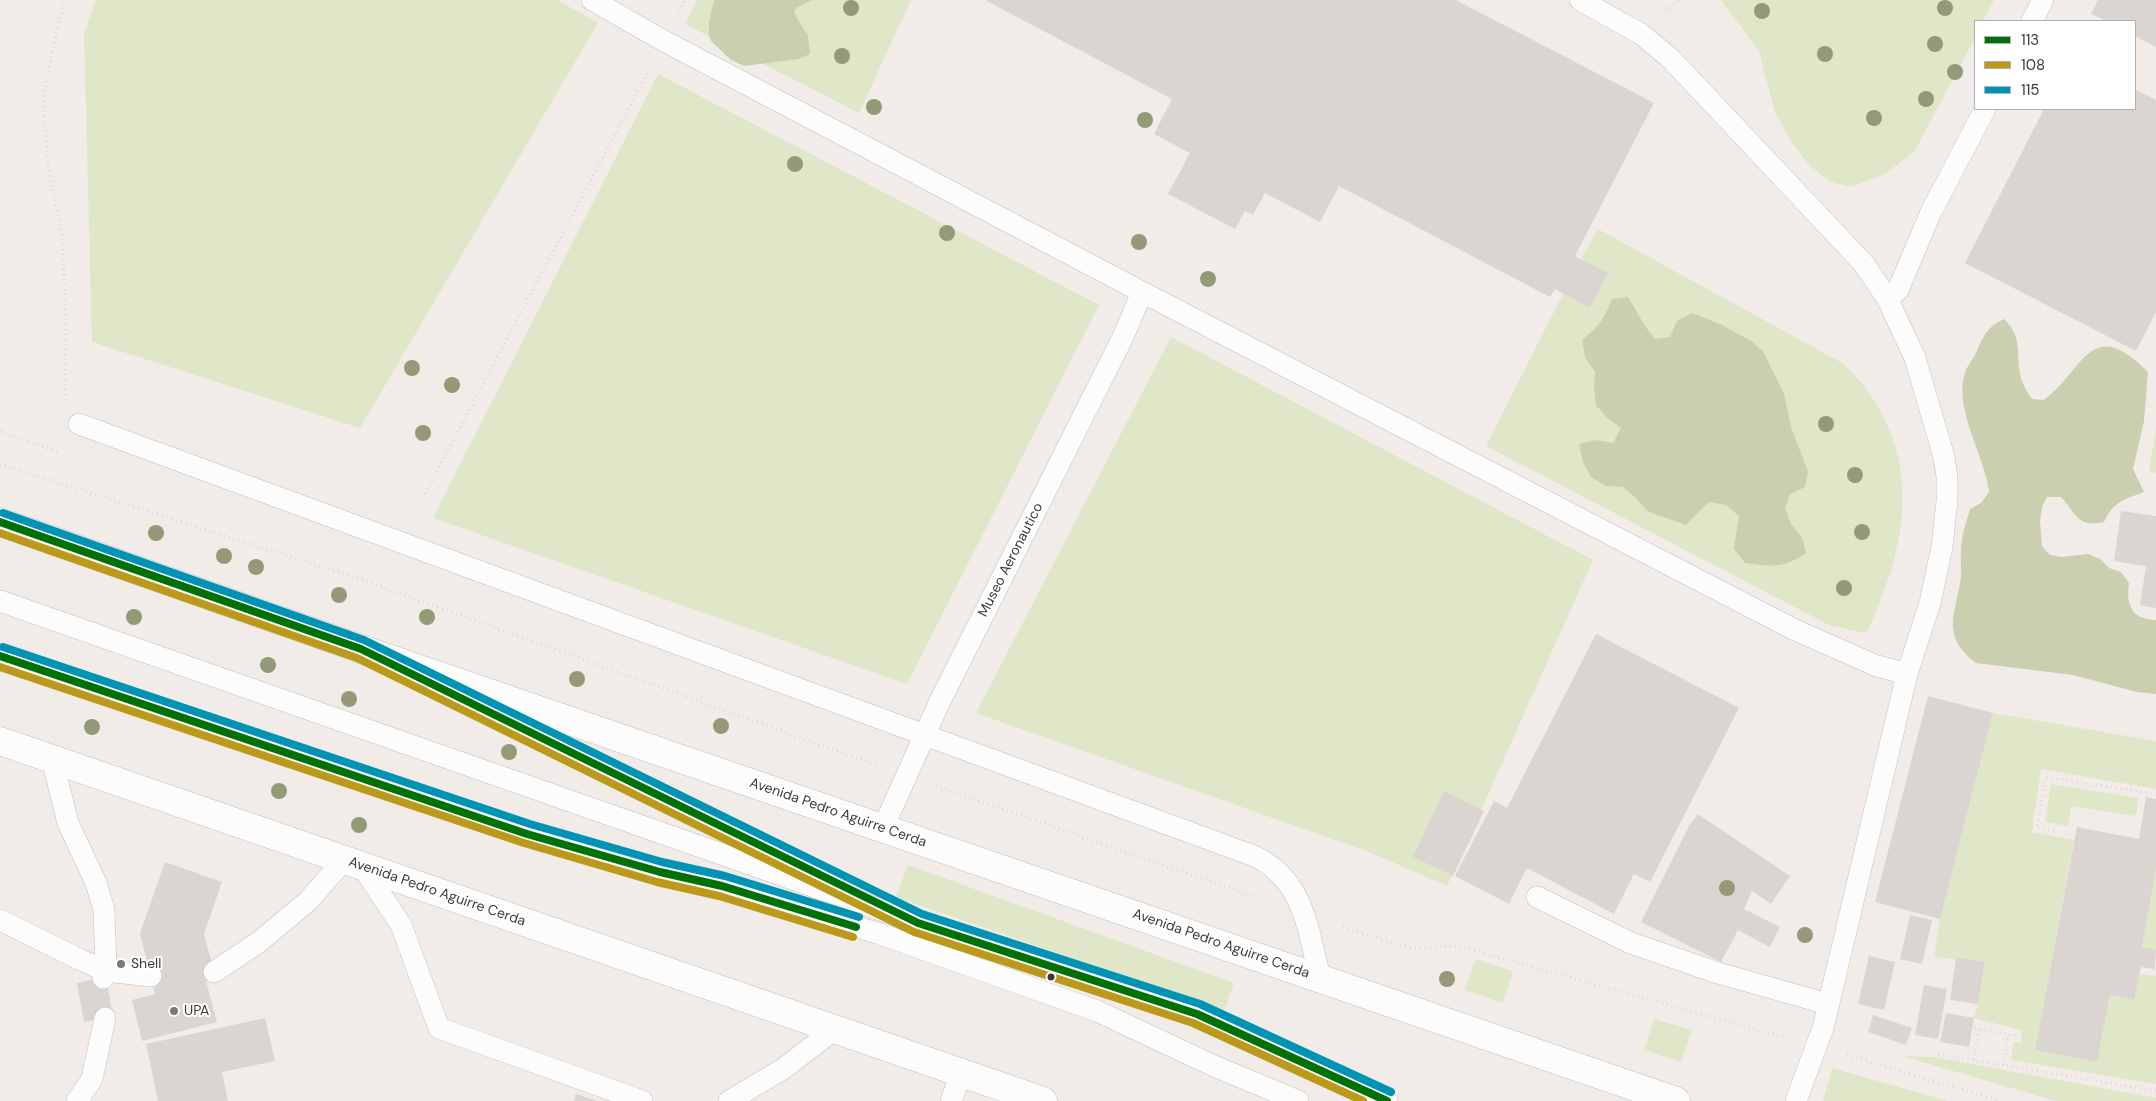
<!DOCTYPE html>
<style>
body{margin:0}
#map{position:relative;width:2156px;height:1101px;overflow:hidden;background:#f2ece8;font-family:"DM Sans",sans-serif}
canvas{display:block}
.legend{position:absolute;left:1974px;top:20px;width:162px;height:90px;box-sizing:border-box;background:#fff;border:1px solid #b2b0af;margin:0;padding:6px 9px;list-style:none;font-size:15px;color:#3e3936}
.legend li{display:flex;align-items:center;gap:10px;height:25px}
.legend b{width:25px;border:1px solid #b2b0af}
</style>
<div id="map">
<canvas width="2156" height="1101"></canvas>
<ul class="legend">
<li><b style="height:6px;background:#007106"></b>113</li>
<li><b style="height:6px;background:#ba991b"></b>108</li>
<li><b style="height:6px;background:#0093b3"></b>115</li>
</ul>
</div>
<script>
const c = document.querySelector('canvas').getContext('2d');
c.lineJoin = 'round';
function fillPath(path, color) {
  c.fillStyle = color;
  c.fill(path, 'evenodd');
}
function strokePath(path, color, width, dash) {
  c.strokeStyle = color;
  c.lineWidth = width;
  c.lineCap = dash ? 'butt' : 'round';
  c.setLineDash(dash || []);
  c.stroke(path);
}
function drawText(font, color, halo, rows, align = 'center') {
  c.font = font + ' "DM Sans",sans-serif';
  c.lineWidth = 4;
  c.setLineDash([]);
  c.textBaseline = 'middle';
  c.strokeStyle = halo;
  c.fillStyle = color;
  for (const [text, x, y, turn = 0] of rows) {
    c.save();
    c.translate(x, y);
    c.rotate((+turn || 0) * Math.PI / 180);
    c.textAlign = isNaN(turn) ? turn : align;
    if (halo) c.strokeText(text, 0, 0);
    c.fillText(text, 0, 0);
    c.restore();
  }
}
const green = new Path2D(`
 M96,0H557L598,23L360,428L92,342L84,33Z
 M697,0H911L859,113L685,24Z
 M1721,0H1994L1983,21H1975V38L1914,152L1885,174L1851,187L1831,182L1810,166L1793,144L1775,113L1759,51Z
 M658,74L1099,305L907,684L433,518Z
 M1598,229L1844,364C1924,443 1912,536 1868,630L1864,633L1829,625L1486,446L1563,294L1590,307L1608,274L1581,259Z
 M1171,337L1593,560L1447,886L1369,852L976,713Z
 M2156,428V473L2149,471Z
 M1993,713L2156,741V789L2041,769L2032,832L2074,840L2035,1050L2097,1062L2110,995L2134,1000L2139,974L2156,976V1084L2011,1060L2014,1042L2021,1043L2022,1030L1974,1018L1978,1004L1985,963L1934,957L1940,919Z
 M2051,784L2138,798L2136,816L2071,806L2068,826L2045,822Z
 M908,865L1234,983L1224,1011L896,897Z
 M2156,869V950L2142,947Z
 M1475,959L1513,971L1503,1003L1465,990Z
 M1654,1019L1692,1030L1681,1062L1644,1050Z
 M1902,1056L1934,1057L2156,1098V1101H2056Z
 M1832,1068L1948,1101H1823Z`);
const forest = new Path2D(`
 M714,0H812L796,8L794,13L808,36L810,54L798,59L744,66L731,60L711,41L709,35V22Z
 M1628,297L1645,326L1655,339L1670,337L1677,321L1692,313L1722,325L1751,341L1763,351L1784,394L1791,427L1808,472L1805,487L1790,494L1785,509L1791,524L1802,537L1806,553C1781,570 1773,566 1745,563L1734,549L1739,516L1726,505L1709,502L1686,525L1647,511L1635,497L1623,487L1606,486L1591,477L1583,462L1579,444L1596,440L1613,443L1621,428L1607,418L1596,405L1594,388L1595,372L1585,357L1582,340C1599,327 1604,319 1612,299Z
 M2004,319C2024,338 2015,355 2021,378C2023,386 2028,393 2032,399L2044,400C2085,369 2090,314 2148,372L2144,421L2133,469L2144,492C2123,500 2114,501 2104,522C2077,528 2077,514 2061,497H2047L2042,507L2040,521L2042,546L2050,555L2062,557L2088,554L2100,559L2109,568L2121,572L2129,583C2126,605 2131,619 2156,620V694L2137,692L2073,675L1976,663C1941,636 1955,615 1961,578C1962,570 1960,560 1961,551C1961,537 1966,523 1970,509L1981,503L1989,492C1985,456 1953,408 1965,373C1967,366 1973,359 1976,353C1984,335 1986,328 2004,319Z`);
const building = new Path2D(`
 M985,0H1456L1654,103L1575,256L1608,273L1590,308L1555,289L1550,297L1339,186L1320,222L1265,193L1253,215L1245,211L1235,229L1168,194L1190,153L1154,134L1172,99Z
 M2098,0H2156V47L2135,36V21H2106L2091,14Z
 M2135,89L2156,100V312L2136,351L1965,263L2044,109H2135Z
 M2121,511L2156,516V608L2140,605L2146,566L2114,561Z
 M1596,634L1739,708L1650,882L1634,874L1614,914L1527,868L1509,904L1455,876L1494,801L1507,808Z
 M1928,696L1993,713L1940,919L1875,902Z
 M1444,791L1484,811L1453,876L1413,857Z
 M2146,797L2156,799V869L2142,947L2156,950L2155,969L2141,967L2134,1000L2110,995L2097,1062L2035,1050L2077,827L2139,839Z
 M1698,814L1790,876L1771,904L1752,891L1744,909L1780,927L1770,947L1738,930L1721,962L1641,922L1689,826Z
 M165,862L222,882L204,934L216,978L206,981L217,1022L142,1041L132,1000L155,994L140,933Z
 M1910,915L1932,920L1922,964L1900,959Z
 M1869,956L1895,962L1884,1010L1858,1004Z
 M1956,958L1985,962L1978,1004L1950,1000Z
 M106,977L113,1016L84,1022L77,983Z
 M1924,985L1947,989L1938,1039L1915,1035Z
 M1946,1013L1974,1018L1969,1047L1940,1042Z
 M1873,1015L1912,1028L1906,1045L1868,1032Z
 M265,1018L275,1061L222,1072L228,1101H158L146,1044Z
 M576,1094L597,1101H574Z`);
const path = new Path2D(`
 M679,11L685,0
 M1666,11L1679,0
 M65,395L66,320L62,234L48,166L43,100L59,19L65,0
 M0,431L58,452
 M0,464L357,578L876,765
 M425,494L649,70
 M936,786L1254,897
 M2054,832L2037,828L2046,777L2156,794
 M1343,927L1410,948L1459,946L1786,1038
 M1975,1028L2018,1036
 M1938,1054L2156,1091
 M1847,1055L2000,1101
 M1974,1060L1979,1029
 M2004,1065L2008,1035`);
const service = new Path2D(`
 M592,0L664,41L1142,292L1795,630L1877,666L1907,674
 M1580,0L1641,34L1671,59L1864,264L1887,298L1915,358L1944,457L1947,477V501L1942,547L1930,603L1907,674L1823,1028L1796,1101
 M2032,21L2043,0
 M1887,298L1898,290L1931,212L1985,109
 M79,424L1254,856C1304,879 1308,930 1320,978
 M0,601L918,923L1197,1014L1387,1101
 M0,656L527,834L660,872L722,886L880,934L1097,1011L1214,1066L1298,1101
 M438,686L833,881
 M52,759L68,823L96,883L104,910L106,971L103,978
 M883,828L940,701L1123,337L1142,292
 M362,866L401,925L439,1028L642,1101
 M1537,897L1631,943L1718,973L1828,1004
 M0,920L79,959L106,971L151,976
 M214,972L259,942L308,901L344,860
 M77,1101L92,1079L105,1018
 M729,1101L783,1069L835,1029
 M951,1101L961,1073`);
const primary = new Path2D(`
 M0,522L361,649L1676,1101
 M0,741L1043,1101`);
const bus1 = new Path2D(`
 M0,522L361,649L918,923L1197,1014L1387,1101
 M0,656L527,834L660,872L722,886L856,927`);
const bus2 = new Path2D(`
 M0,533L357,658L914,932L1193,1023L1363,1101
 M0,667L524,843L657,882L719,896L853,937`);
const bus3 = new Path2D(`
 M3,513L364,640L922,914L1200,1004L1391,1092
 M3,647L530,824L662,862L725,876L859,917`);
const trees = [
 [851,8],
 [1945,8],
 [1762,11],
 [1935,44],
 [1825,54],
 [842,56],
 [1955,72],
 [1926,99],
 [874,107],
 [1874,118],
 [1145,120],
 [795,164],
 [947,233],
 [1139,242],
 [1208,279],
 [412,368],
 [452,385],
 [1826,424],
 [423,433],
 [1855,475],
 [1862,532],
 [156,533],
 [224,556],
 [256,567],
 [1844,588],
 [339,595],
 [134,617],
 [427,617],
 [268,665],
 [577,679],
 [349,699],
 [721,726],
 [92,727],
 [509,752],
 [279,791],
 [359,825],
 [1727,888],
 [1805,935],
 [1447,979]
];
const markers = [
 [121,964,5,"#7d7874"],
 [1051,977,4.5,"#3e3936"],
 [174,1011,5,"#7d7874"]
];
const streetNames = [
 ["Museo Aeronautico",1011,560,-63],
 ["Avenida Pedro Aguirre Cerda",838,813,19],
 ["Avenida Pedro Aguirre Cerda",437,892,19],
 ["Avenida Pedro Aguirre Cerda",1221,944,19]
];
const poiNames = [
 ["Shell",131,964],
 ["UPA",184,1011]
];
fillPath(green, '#e0e6c8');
fillPath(forest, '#c9cfaf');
fillPath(building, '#dad5d1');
strokePath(service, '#c3bfbb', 22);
strokePath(primary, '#c3bfbb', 29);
strokePath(path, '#dbd9d8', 3, [1, 4]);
strokePath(service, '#fdfcfc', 21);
strokePath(primary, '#fdfcfc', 28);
strokePath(bus1, '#007106', 8);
strokePath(bus2, '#ba991b', 8);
strokePath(bus3, '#0093b3', 8);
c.fillStyle = '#949a77';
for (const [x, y] of trees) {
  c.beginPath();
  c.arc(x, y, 8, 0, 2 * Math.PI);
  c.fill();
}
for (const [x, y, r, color] of markers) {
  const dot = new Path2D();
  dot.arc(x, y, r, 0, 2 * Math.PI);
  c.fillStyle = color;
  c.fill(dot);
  strokePath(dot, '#fff', 2);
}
drawText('14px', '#3e3936', '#fff', streetNames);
drawText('14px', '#3e3936', '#fff', poiNames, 'left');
</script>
